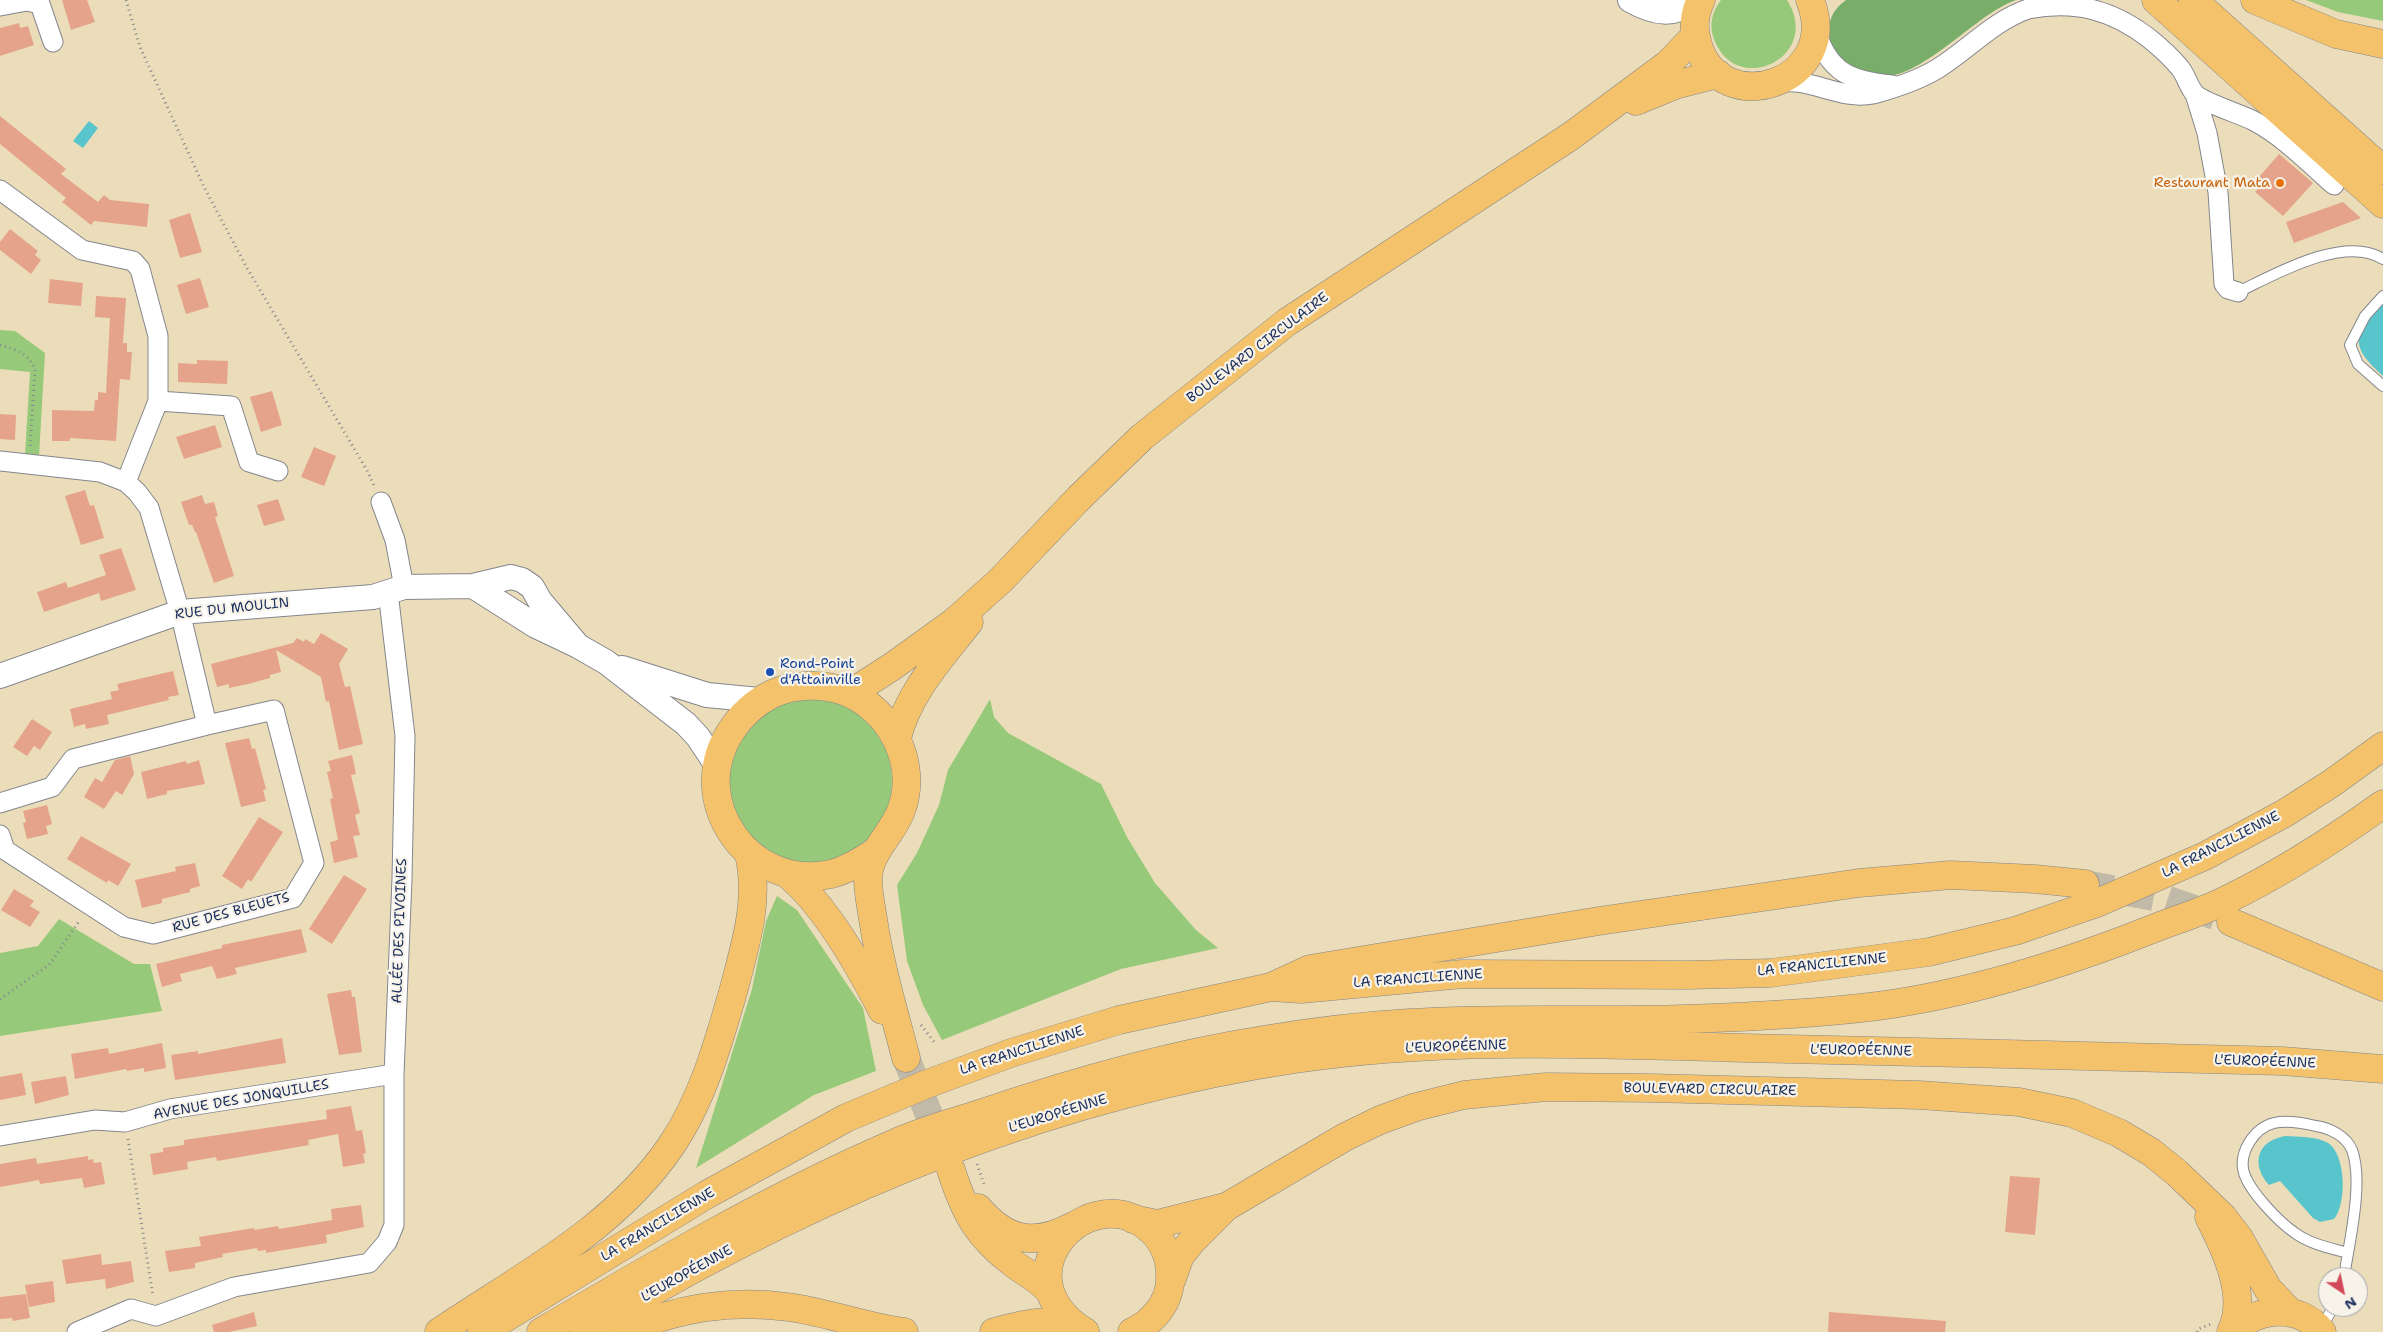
<!DOCTYPE html>
<meta charset="utf-8">
<style>
body{margin:0}
#map{position:relative;width:2383px;height:1332px;overflow:hidden;background:#ecddba;font-family:"Shantell Sans",sans-serif}
canvas{display:block}
.north{position:absolute;left:2318px;top:1267px;width:50px;height:50px;box-sizing:border-box;background:#f7f3e8;border:1px solid #9fa5b1;border-radius:50%;rotate:146deg;font-size:14px;font-weight:700;line-height:20px;text-align:center;color:#1b2f5e}
.north::after{content:'';display:block;margin:auto;width:18px;height:22px;background:#d1495b;clip-path:polygon(50% 0,100% 100%,50% 72%,0 100%)}
</style>
<div id="map">
<canvas width="2383" height="1332"></canvas>
<div class="north">N</div>
</div>
<script>
const c = document.querySelector('canvas').getContext('2d');
c.lineJoin = 'round';
function fillPath(path, color) {
  c.fillStyle = color;
  c.fill(path, 'evenodd');
}
function strokePath(path, color, width, dash) {
  c.strokeStyle = color;
  c.lineWidth = width;
  c.lineCap = dash ? 'butt' : 'round';
  c.setLineDash(dash || []);
  c.stroke(path);
}
function drawText(font, color, halo, rows, align = 'center') {
  c.font = font + ' "Shantell Sans",sans-serif';
  c.lineWidth = 4.5;
  c.setLineDash([]);
  c.textBaseline = 'middle';
  c.strokeStyle = halo;
  c.fillStyle = color;
  for (const [text, x, y, turn = 0] of rows) {
    c.save();
    c.translate(x, y);
    c.rotate((+turn || 0) * Math.PI / 180);
    c.textAlign = isNaN(turn) ? turn : align;
    if (halo) c.strokeText(text, 0, 0);
    c.fillText(text, 0, 0);
    c.restore();
  }
}
const green = new Path2D(`
 M1721,0H1787C1824,58 1733,100 1713,36C1709,24 1713,10 1721,0Z
 M2306,0H2383V21L2338,12Z
 M0,330L15,331L45,353L39,456L25,455L30,372L0,369Z
 M990,699L994,717L1008,733L1101,784L1127,837L1155,883L1196,930L1218,948L1121,969L942,1040L923,1005L907,961L897,885L917,853L939,805L948,770Z
 M728 781a82 82 0 1 1 164 0a82 82 0 1 1-164 0Z
 M777,896L797,910L863,1008L876,1071L814,1095L696,1168L752,989L766,921Z
 M59,919L134,964H150L162,1011L0,1036V953L38,946Z`);
const forest = new Path2D(`
 M1846,0H2016C1975,14 1920,82 1878,76C1869,74 1860,71 1852,67C1837,61 1830,48 1829,31C1829,17 1835,8 1846,0Z`);
const water = new Path2D(`
 M89,121L98,128L83,148L73,141Z
 M2383,304V376C2350,346 2352,337 2383,304Z
 M2285,1136C2298,1137 2316,1136 2328,1143C2346,1154 2347,1204 2334,1219L2320,1222L2313,1218L2280,1181L2269,1185C2251,1165 2256,1141 2285,1136Z`);
const building = new Path2D(`
 M62,0H87L95,22L71,30Z
 M19,23L20,28L28,26L34,45L0,56V28Z
 M0,116L66,169L61,174L98,202L104,195L110,200L149,204L147,227L94,221L91,225L62,202L66,198L0,144Z
 M2279,154L2313,183L2283,216L2255,192L2264,182L2259,177Z
 M2343,202L2361,218L2294,243L2286,222Z
 M190,213L202,252L180,258L169,220Z
 M10,229L38,251L35,255L41,260L31,274L0,250V242Z
 M200,278L209,307L186,314L177,285Z
 M50,279L83,283L81,306L48,303Z
 M96,296L126,298L123,343H127V352H132L130,380L120,379L116,441L70,438V441H52V410L94,411L95,400H98V392L106,393L110,318L95,317Z
 M197,360L228,361L227,384L178,382V363L197,364Z
 M272,391L282,425L261,432L250,397Z
 M0,414L16,415L15,440L0,439Z
 M215,425L222,447L184,459L176,437Z
 M314,447L336,456L324,486L301,477Z
 M85,490L90,506L94,505L104,538L81,545L65,496Z
 M202,495L205,504L214,502L218,516L215,517L234,576L214,583L196,532H195L192,525H189L181,502Z
 M278,499L285,520L264,526L257,505Z
 M121,548L136,590L101,601L99,593L44,612L37,592L66,582L68,588L106,575L99,555Z
 M321,633L348,649L339,664L345,687L350,686L363,744L339,750L329,701L326,702L321,677L276,650L281,672L270,675V678L248,684L229,688V684L217,687L211,664L293,643L297,638L304,642L305,639L314,644Z
 M173,671L179,695L168,697L169,700L107,715L109,724L86,729L85,724L74,727L70,709L112,699L110,692L119,690L117,684Z
 M32,719L52,732L40,750L34,746L27,756L13,747Z
 M249,738L252,749L255,748L266,789L263,790L266,801L241,807L225,743Z
 M352,755L356,774L351,775L360,813L355,815L360,835L353,836L358,857L334,863L330,842L338,840L330,799L333,798L327,772L331,771L328,761Z
 M130,756L134,774L122,795L116,791L104,809L84,797L95,778L102,782L115,760Z
 M199,760L205,784L167,791V794L147,799L141,772L186,761L187,764Z
 M47,805L52,824L46,826L48,834L27,839L23,823L26,822L23,811Z
 M259,817L283,832L251,882L248,879L242,889L222,876Z
 M81,836L131,864L118,886L108,880L107,883L67,859Z
 M195,863L200,886L190,889V892L162,899V903L142,908L135,880L176,871L175,867Z
 M344,875L367,889L332,944L309,929Z
 M14,889L34,901L30,906L40,912L30,927L1,910Z
 M301,929L307,952L235,968L237,974L217,979L212,966L180,974L182,981L162,987L156,964L222,948V945Z
 M351,990L352,997H355L362,1052L339,1055L327,994Z
 M282,1038L286,1063L175,1080L171,1055L198,1051V1054Z
 M162,1043L166,1068L144,1072V1068L127,1071L126,1069L75,1079L71,1054L108,1048L109,1054Z
 M22,1073L26,1095L0,1100V1077Z
 M66,1076L69,1095L35,1104L31,1082Z
 M351,1106L356,1131L362,1130L366,1153L363,1154L365,1163L343,1167L338,1134L308,1140L309,1145L269,1152L217,1161L216,1157L187,1162L188,1169L153,1175L150,1154L163,1152V1148L184,1145V1140L327,1119L326,1110Z
 M88,1156V1160L93,1159L94,1163L101,1162L105,1184L84,1188L82,1178L40,1184L39,1180L0,1187V1164L36,1158L37,1164Z
 M2010,1176L2040,1178L2035,1235L2005,1232Z
 M361,1205L364,1227L326,1235L327,1243L266,1253V1250L258,1251L257,1248L222,1254L223,1257L195,1263V1268L169,1272L165,1251L201,1246L199,1237L254,1228V1230L278,1226L279,1229L332,1220L331,1209Z
 M101,1254L102,1265L131,1261L134,1282L106,1289L105,1279L66,1284L62,1260Z
 M53,1281L55,1302L29,1307L25,1285Z
 M26,1294L30,1318L13,1321L12,1318L0,1319V1297Z
 M254,1312L257,1326L229,1332H214L212,1325Z
 M1829,1312L1946,1321L1945,1332H1828Z`);
const primaryTunnel = new Path2D(`
 M906,1058L943,1149`);
const motorwayTunnel = new Path2D(`
 M2085,884L2165,899L2215,916`);
const path = new Path2D(`
 M126,0L140,47L204,187L247,268L368,472L374,486
 M0,345C16,350 29,353 35,370L30,448
 M0,999L49,965L80,920
 M921,1025L934,1042
 M128,1139L153,1296
 M977,1164L985,1187
 M2197,1332L2198,1329L2211,1324`);
const service = new Path2D(`
 M2238,292C2274,275 2344,234 2383,259
 M2383,296L2365,316L2350,345L2358,364L2383,386
 M2344,1277C2349,1243 2364,1182 2352,1150C2346,1136 2330,1128 2316,1126C2303,1123 2287,1120 2274,1123C2254,1128 2238,1153 2244,1173C2250,1192 2279,1222 2295,1233C2310,1244 2330,1248 2348,1253
 M2321,1329L2333,1307`);
const minor = new Path2D(`
 M0,6L27,1L40,4L53,42
 M1816,31C1829,73 1851,81 1892,85
 M1777,83C1810,76 1839,101 1873,94C1895,88 1917,81 1937,69C1968,50 1993,21 2028,9C2076,0 2113,10 2150,39C2161,48 2171,57 2180,68C2186,75 2189,88 2195,94C2204,103 2241,114 2254,121C2284,137 2308,162 2334,185
 M2195,94L2207,133L2218,192L2224,284L2228,289L2238,292
 M0,190L82,250L133,261L140,269L158,336V401L126,482
 M158,401L231,406L249,462L278,471
 M0,461L100,472L126,482L137,492L149,508L180,612L207,725L274,710L314,863L293,898L153,934L124,927L5,850L0,835
 M381,502L395,540L404,587
 M0,803L52,787L73,759L207,725
 M0,1136L95,1120L125,1122L170,1109L394,1074
 M77,1332L131,1309L156,1316L234,1287L369,1263L387,1242L394,1225V1074L402,879L405,736L388,592`);
const tertiary = new Path2D(`
 M1630,0C1655,14 1673,17 1698,0
 M473,586L536,626L578,646L606,662L686,724L698,737L716,764
 M622,668L707,695L759,700
 M0,676L180,612L373,597L404,587L473,586L511,577L522,580L532,587L540,601L578,646`);
const primary = new Path2D(`
 M1701,0C1694,14 1693,30 1698,45C1721,122 1843,82 1810,0
 M1636,101L1675,85L1718,74
 M847,692L862,686L893,666L954,622L1000,581L1079,498L1142,437L1287,322L1571,136L1668,64L1695,36
 M897,738C908,693 941,658 969,622
 M875,852C862,861 847,870 831,874C750,892 685,801 731,731C742,714 754,703 772,694C794,684 821,683 844,691C890,708 919,763 901,811C892,835 869,851 868,879C868,892 871,906 873,919C880,966 894,1012 906,1058
 M786,873C825,904 859,965 882,1010
 M951,1170C965,1213 977,1236 1014,1264C1027,1274 1040,1279 1050,1292
 M978,1208C1006,1241 1034,1247 1073,1226
 M2209,1217C2225,1248 2249,1297 2231,1332
 M1133,1219L1157,1224L1225,1207
 M1171,1281L1180,1256L1192,1241L1226,1207L1345,1137L1380,1120L1416,1107L1464,1095L1546,1087L1650,1088L1919,1095L2019,1102L2072,1113L2119,1133L2151,1152L2177,1173L2223,1217L2239,1238L2268,1289L2291,1313
 M1085,1332C994,1275 1091,1173 1152,1231C1165,1244 1171,1261 1170,1279C1170,1303 1152,1323 1132,1332
 M2231,1332C2257,1308 2298,1302 2322,1332`);
const trunk = new Path2D(`
 M2156,0L2383,204
 M2193,0L2383,170
 M2255,0L2336,34L2383,44
 M439,1332C520,1277 614,1230 671,1146C702,1101 718,1044 733,992C745,946 760,901 749,854
 M482,1332L706,1195L846,1118L927,1084L1011,1053L1119,1020L1271,987L1301,989L1463,974L1688,975L1771,973L1929,952L2015,931L2097,903L2205,856L2285,813L2332,783L2383,746
 M541,1332C656,1264 772,1196 895,1143C922,1131 951,1123 979,1114C1070,1083 1167,1055 1263,1040C1311,1032 1360,1026 1409,1023C1500,1017 1592,1022 1683,1019C1748,1017 1814,1014 1878,1006C1975,993 2070,962 2160,926C2182,918 2204,911 2224,901C2280,874 2333,840 2383,804
 M624,1332C675,1308 732,1299 788,1307C827,1312 865,1327 904,1332
 M994,1332C1029,1323 1050,1316 1085,1332`);
const motorway = new Path2D(`
 M2231,922L2383,987
 M1271,987L1310,969L1599,921L1859,883L1951,875L2035,879L2085,884
 M584,1332C802,1199 1042,1097 1295,1059C1444,1037 1595,1044 1744,1048C1923,1052 2103,1056 2282,1061L2383,1069`);
const markers = [
 [2280,183,5,"#e8710a"],
 [770,672,5,"#1a4fb4"]
];
const foodNames = [
 ["Restaurant Mata",2270,183]
];
const streetNames = [
 ["BOULEVARD CIRCULAIRE",1258,348,-37],
 ["RUE DU MOULIN",232,609,-6],
 ["LA FRANCILIENNE",2221,845,-27],
 ["RUE DES BLEUETS",231,913,-15],
 ["ALLÉE DES PIVOINES",400,931,-88],
 ["LA FRANCILIENNE",1822,965,-6],
 ["LA FRANCILIENNE",1418,979,-4],
 ["L'EUROPÉENNE",1456,1047,-2],
 ["LA FRANCILIENNE",1022,1051,-18],
 ["L'EUROPÉENNE",1861,1051,1],
 ["L'EUROPÉENNE",2265,1062,2],
 ["BOULEVARD CIRCULAIRE",1710,1090,1],
 ["AVENUE DES JONQUILLES",241,1100,-10],
 ["L'EUROPÉENNE",1058,1114,-17],
 ["LA FRANCILIENNE",658,1225,-31],
 ["L'EUROPÉENNE",687,1274,-29]
];
const transitNames = [
 ["Rond-Point",780,664],
 ["d'Attainville",780,680]
];
fillPath(green, '#96c97a');
fillPath(forest, '#78ad6a');
fillPath(water, '#57c5cb');
fillPath(building, '#e4a38a');
strokePath(primaryTunnel, '#c2baa8', 28, [28, 14]);
strokePath(motorwayTunnel, '#c2baa8', 28, [28, 14]);
strokePath(service, '#84868c', 12);
strokePath(minor, '#84868c', 21);
strokePath(tertiary, '#84868c', 26);
strokePath(primary, '#84868c', 29);
strokePath(trunk, '#84868c', 29);
strokePath(motorway, '#84868c', 29);
strokePath(path, '#84868c', 3, [1, 4]);
strokePath(service, '#fff', 10);
strokePath(minor, '#fff', 19);
strokePath(tertiary, '#fff', 24);
strokePath(primary, '#f4c26a', 28);
strokePath(trunk, '#f4c26a', 28);
strokePath(motorway, '#f4c26a', 28);
for (const [x, y, r, color] of markers) {
  const dot = new Path2D();
  dot.arc(x, y, r, 0, 2 * Math.PI);
  c.fillStyle = color;
  c.fill(dot);
  strokePath(dot, '#f7f3e8', 2);
}
drawText('14px', '#c56008', '#f7f3e8', foodNames, 'right');
drawText('14px', '#1b2f5e', '#f7f3e8', streetNames);
drawText('14px', '#164399', '#f7f3e8', transitNames, 'left');
</script>
